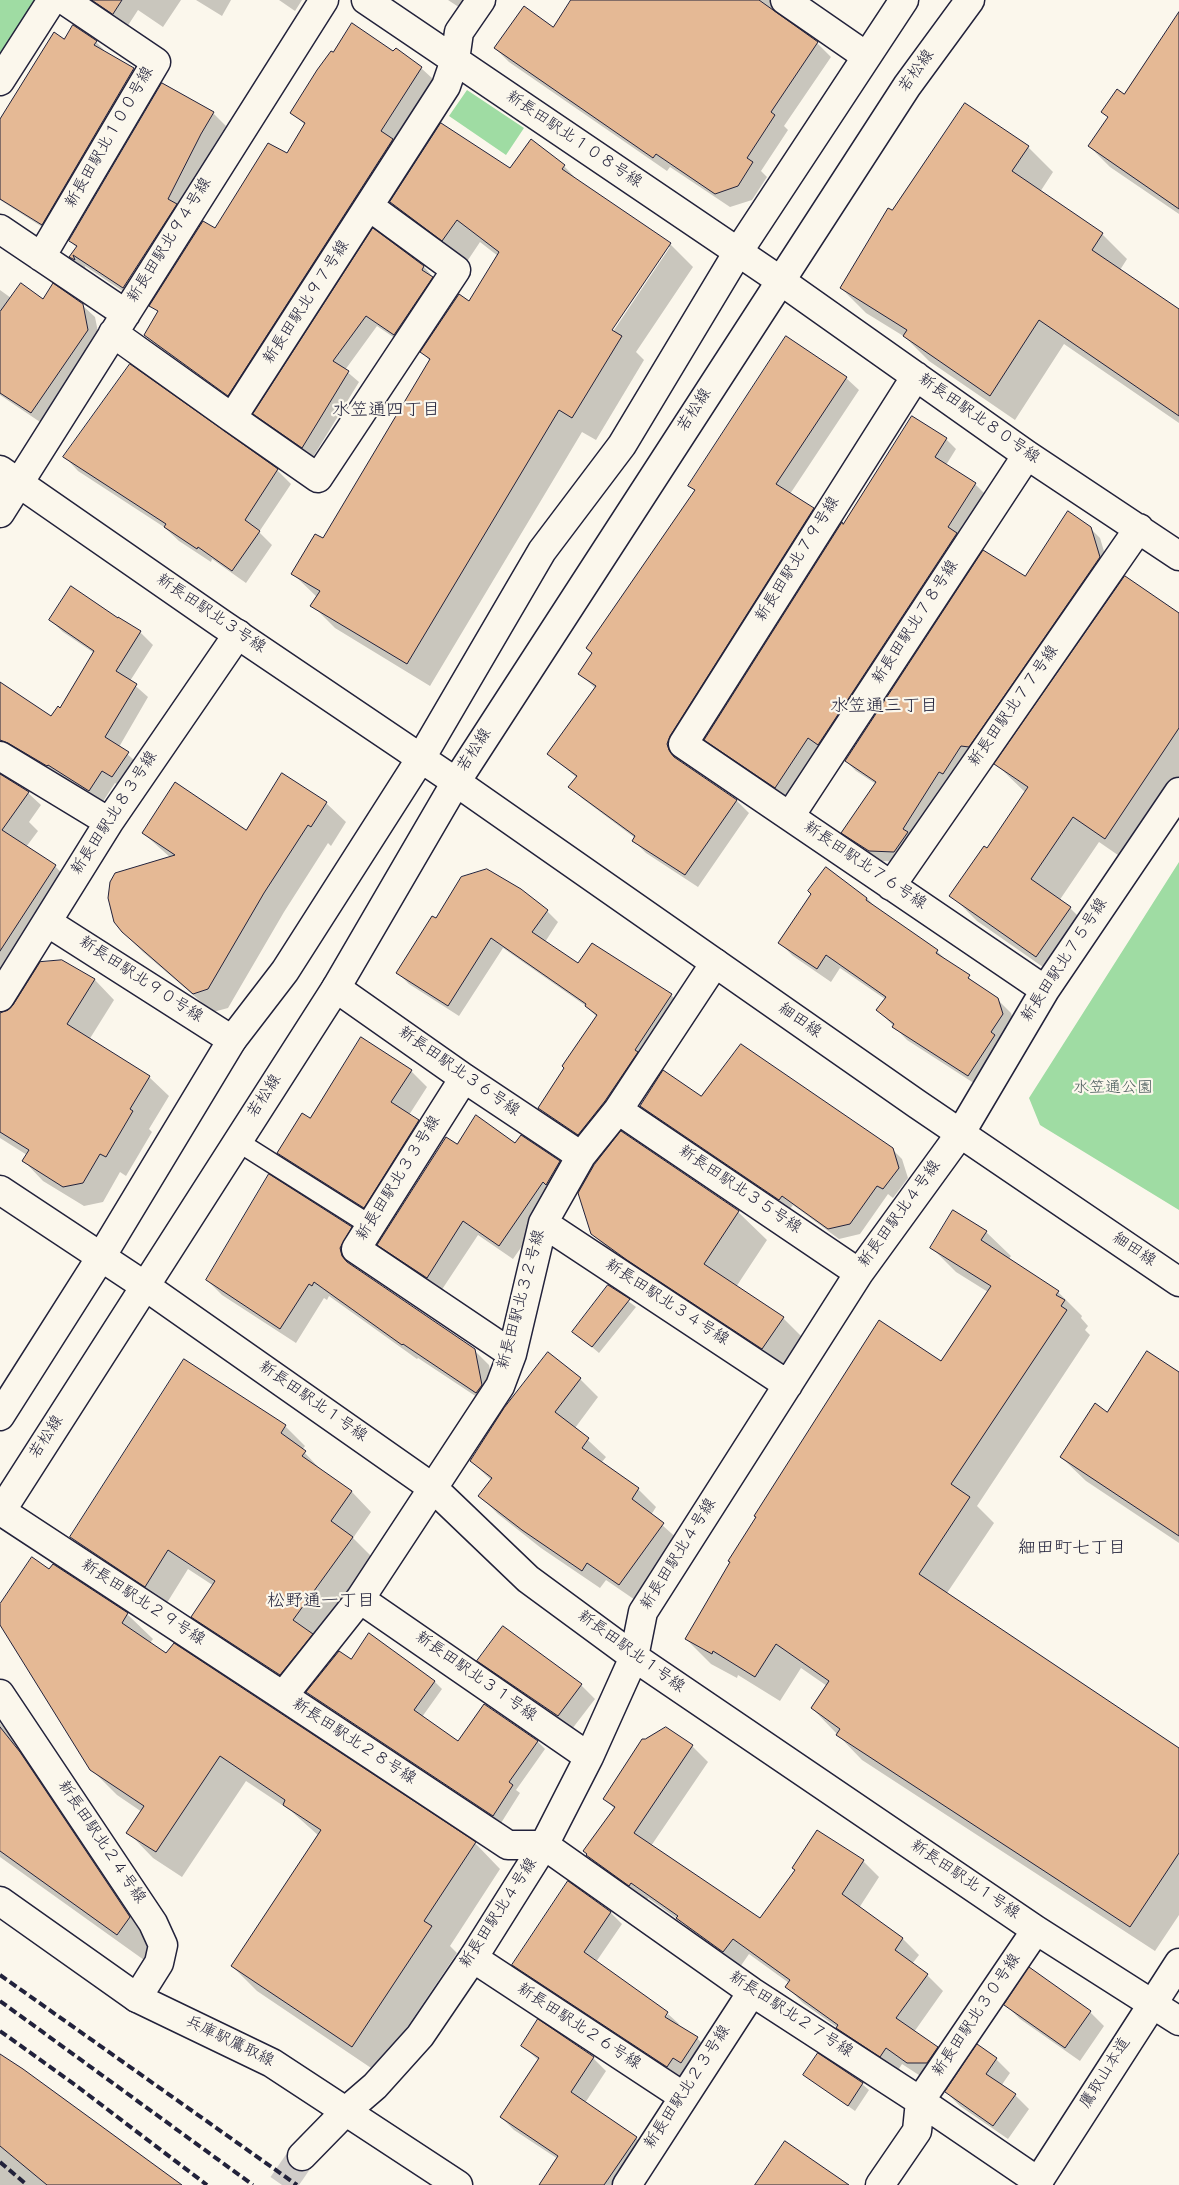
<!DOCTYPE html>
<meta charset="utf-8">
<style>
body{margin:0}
canvas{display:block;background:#fbf7ec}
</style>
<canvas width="1179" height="2185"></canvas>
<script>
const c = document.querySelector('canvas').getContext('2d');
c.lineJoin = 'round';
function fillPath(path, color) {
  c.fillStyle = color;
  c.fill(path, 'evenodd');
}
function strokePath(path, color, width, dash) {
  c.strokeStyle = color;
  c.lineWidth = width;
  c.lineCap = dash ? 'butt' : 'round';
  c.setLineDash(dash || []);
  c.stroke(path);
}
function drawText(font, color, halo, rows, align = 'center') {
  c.font = font + ' Dekko,"Klee One",sans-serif';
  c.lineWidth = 4.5;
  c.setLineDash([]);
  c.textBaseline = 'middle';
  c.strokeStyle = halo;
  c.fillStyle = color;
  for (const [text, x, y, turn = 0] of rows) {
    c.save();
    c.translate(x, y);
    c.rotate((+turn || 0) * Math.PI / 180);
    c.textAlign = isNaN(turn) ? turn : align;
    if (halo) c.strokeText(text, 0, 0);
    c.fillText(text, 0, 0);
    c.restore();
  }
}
const green = new Path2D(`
 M0,0H36L0,58Z
 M467,90L524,128L506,155L449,116Z
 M1179,862V1210L1040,1125L1029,1098Z`);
const shadow = new Path2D(`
 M93,0H181L163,27L138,10L127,27L104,11Z
 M196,0H231L222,16Z
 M279,0H302L295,11Z
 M448,0H487L474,17Z
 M572,0H792L783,13L784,20L817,43L831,57L784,126L788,130L761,171L767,177L752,200L730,207L670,167L667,171L509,62L495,48L553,29Z
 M1179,14V214L1110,167L1089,146Z
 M65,41L96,42L104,50L103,51L134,69L141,76L50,232L0,200V122Z
 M394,53L421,68L433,79L393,141L404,151L240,406L157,346L145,335L159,313L151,305L215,230L287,155L305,125L292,112Z
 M162,85L213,113L226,126L213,147L136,300L85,266L86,271L84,269L71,257L77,248L70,241Z
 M966,104L1028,147L1053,172L1040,192L1102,234L1127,259L1120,270L1179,311V423L1064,344L1015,420L929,361L905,337L866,313L841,288Z
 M531,141L564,166L583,186L670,244L693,267L636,352L644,360L596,440L582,432L430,686L335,628L312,605L317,597L293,574L323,540L430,361L422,352L470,303L498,256L480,242L466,263L414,225L391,202L510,170ZM667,247H670L610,336L608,335Z
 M373,230L424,267L434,278L405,345L377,326L345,370L359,382L313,457L266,424L255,414Z
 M0,290L11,298L82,305L95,317L100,342L43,424L0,395Z
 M846,378L859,390L790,494L813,509L826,522L680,756L681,763L737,801L749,813L698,887L646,853L634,841L635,838L583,799L570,787L577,778L549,754L596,689L580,674L696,492L690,486Z
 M946,439L956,449L946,465L975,484L985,494L829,754L818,747L786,797L716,750L706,739Z
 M65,457L277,470L291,484L259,532L272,545L246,583L212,559L211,562L179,541L164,527L78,471Z
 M1090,528L1100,538L1109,568L904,862L880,861L853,843L843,832L876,784L856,771L846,761L1025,578Z
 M1179,614V792L1131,864L1099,842L1059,901L1070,908L1096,934L1063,981L977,921L951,895L987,850L1026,793L996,764Z
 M119,618L140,632L153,645L130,681L148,697L119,747L141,766L126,789L115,783L102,803L61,776L60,778L0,760V685L52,718L61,709L94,653L63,632L50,620Z
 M282,775L326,803L346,822L331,846L328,843L284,912L228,1008L213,1012L143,952L123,932L171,858L143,833L247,832Z
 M0,776L28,793L41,805L29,822L38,831L26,847L55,866L67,879L5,974L0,971Z
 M867,898L878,910L937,951L950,964L997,999L1011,1013L1016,1029L983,1089L907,1040L878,1010L885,999L840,968L831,982L793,956L779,942Z
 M547,911L558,922L545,942L578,965L671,995L682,1006L590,1146L551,1120L540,1108L597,1017L586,1006L503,948L459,1016L409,984L398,973L437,920Z
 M61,961L95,980L114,1000L89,1040L149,1077L169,1096L149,1129L152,1132L126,1176L120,1172L103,1202L84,1206L43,1181L24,1161L27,1155L0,1138V1045Z
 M411,1071L427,1087L409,1115L418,1121L434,1137L380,1223L295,1169L279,1153L311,1120Z
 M702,1097L892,1149L902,1159L908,1178L893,1198L888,1194L860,1234L839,1239L793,1205L790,1209L651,1115L641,1106Z
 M621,1133L738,1212L767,1240L736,1287L783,1318L811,1346L791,1377L621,1262L592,1233Z
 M457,1145H516L559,1162L573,1176L557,1196L513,1259L478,1235L441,1291L393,1258L379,1244Z
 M351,1228L366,1242L355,1263L356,1270L474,1350L489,1365L496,1400L492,1407L418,1358L417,1359L329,1296L327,1300L324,1298L296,1343L222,1295L207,1280Z
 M986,1232L1011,1256L1008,1260L1058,1292L1082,1316L1081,1318L1088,1326L1085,1330L1090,1335L977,1506L994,1523L947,1593L1179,1749V1915L1155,1951L862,1760L812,1708L827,1686L801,1668L780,1701L738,1675L737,1678L711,1664L686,1639L941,1362L988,1292L956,1272L931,1247Z
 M608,1286L636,1307L599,1353L573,1331Z
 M548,1353L580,1379L598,1397L575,1428L606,1457L601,1463L638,1489L656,1507L651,1515L681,1542L638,1602L606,1580L600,1588L541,1548L498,1514L480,1496L492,1481L471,1461Z
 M1179,1374V1543L1086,1481L1061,1457L1108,1414Z
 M285,1426L305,1446L302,1450L324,1473L352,1492L371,1512L353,1538L372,1557L315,1637L300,1694L213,1637L193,1617L214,1586L188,1569L165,1606L91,1557L71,1537Z
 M50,1571L127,1614L153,1639L150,1643L475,1843L500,1869L450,1946L457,1953L377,2072L257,1991L232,1966L319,1836L291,1811L246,1781L182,1877L153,1858L128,1832L142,1812L117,1795L91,1769L0,1623V1606Z
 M351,1661L434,1681L442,1689L422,1717L458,1742L537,1741L545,1749L516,1790L520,1793L501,1823L315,1700L308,1692Z
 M479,1661L581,1685L595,1699L572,1729L493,1675Z
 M0,1723L47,1781L156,1944L144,1960L0,1857Z
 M692,1746L708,1762L651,1846L760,1920L863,1861L879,1877L859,1908L903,1939L919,1955L912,1964L927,1975L943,1991L914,2032L937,2048L953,2064L925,2079L902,2064L897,2072L853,2044L838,2028L803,2003L787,1987L789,1983L749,1954L740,1967L694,1934L683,1923L648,1898L646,1901L603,1871L587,1855L615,1809L604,1799Z
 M568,1883L611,1913L622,1924L596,1962L666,2013L662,2023L668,2014L679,2024L677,2026L697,2038L708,2050L693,2074L685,2069L679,2078L525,1976L513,1965Z
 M1030,1969L1090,2012L1104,2026L1080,2061L1020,2019L1006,2005Z
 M522,2045L593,2058L606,2071L585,2103L636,2138L649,2151L625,2185H541L558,2159L514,2130L501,2117L539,2061Z
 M0,2055L179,2185H0Z
 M996,2059L1010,2073L1001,2086L1015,2095L1029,2109L1008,2139L960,2106L946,2092Z
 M805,2075L862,2084L869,2090L855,2111Z`);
const building = new Path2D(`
 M92,0H122L113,14Z
 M571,0H759L818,42L771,112L775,115L747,158L753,162L738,186L715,194L656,154L653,158L494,48L524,6L553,27Z
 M1179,12V209L1088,146L1108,117L1101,112L1117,89L1124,94Z
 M352,23L393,51L396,48L422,67L381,131L393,139L228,396L144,335L158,311L149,306L203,221L215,228L268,143L287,153L305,123L290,113L317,70L331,51L333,52Z
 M73,25L97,41L94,45L134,68L42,225L0,199V119L54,32L64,39Z
 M162,83L214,112L201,134L168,199L177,204L123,288L73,255L75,260L69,257L77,246L69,241Z
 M965,103L1029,146L1012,171L1103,233L1092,250L1179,309V416L1039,320L990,396L903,336L907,330L840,288L888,208L892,210Z
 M441,123L510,168L531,139L565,165L562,169L671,243L612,330L622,336L572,418L559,410L407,664L310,606L320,591L291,574L315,534L323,538L430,359L420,352L459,294L469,301L499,252L457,220L442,241L390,202Z
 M373,228L424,266L422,270L433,277L394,335L366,316L333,361L349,371L302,448L253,414Z
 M21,283L43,299L53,283L83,304L88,330L31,413L0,393V312Z
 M786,336L847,377L776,484L814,508L670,736L667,744L669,750L674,757L737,800L685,875L632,841L635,836L568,787L577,776L547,754L596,686L578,674L592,653L586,648L695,490L688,486Z
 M130,364L278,469L245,520L260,531L232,571L198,547L197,549L164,527L166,524L63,457Z
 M912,416L947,438L935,457L976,483L948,527L957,533L818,745L808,738L775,788L704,740L842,522L843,524Z
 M1068,511L1091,527L1100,557L969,747L961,746L943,774L939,772L903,829L908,832L894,852L869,851L841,833L876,782L845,761L983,550L1025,576Z
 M1125,576L1179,613V728L1105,839L1073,817L1031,879L1071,907L1036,957L949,896L984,846L987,848L1028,787L994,764Z
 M71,586L118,618V617L141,631L116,671L137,684L105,737L129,752L112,777L102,771L89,791L48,765L47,766L8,743L0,740V682L51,716L58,706L60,708L94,651L49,620Z
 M282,773L327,802L311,827L308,825L264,893L208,989L193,994L122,932L114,922L108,898L110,882L115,873L175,855L142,833L175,782L246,830Z
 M0,774L29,792L2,830L56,865L0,951Z
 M826,867L867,898L866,900L938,950L936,953L970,975L968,978L998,998L1003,1014L991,1032L995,1035L968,1076L892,1027L894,1024L876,1010L886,997L826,955L817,969L778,943L811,894L808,891Z
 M487,869L521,889L548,910L532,932L578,963L592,943L672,994L635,1050L638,1052L605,1101L578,1135L538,1108L564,1068L562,1066L597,1015L585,1006L586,1004L491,938L448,1006L396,973L432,916L436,918L461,877Z
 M62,960L95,979L67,1024L150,1076L130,1109L133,1111L106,1157L100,1154L83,1183L63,1187L22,1161L29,1150L0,1132V1013L8,1010L13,1005L40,962Z
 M361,1037L412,1070L391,1102L419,1120L364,1208L277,1153L302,1113L310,1118Z
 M741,1044L893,1148L899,1168L883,1189L877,1186L850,1224L828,1229L782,1196L779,1200L640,1106L663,1070L701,1096Z
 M476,1115L515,1143L521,1135L560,1161L546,1185L543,1182L499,1246L463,1221L427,1278L377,1245L446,1137L457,1144Z
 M621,1131L739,1211L704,1264L784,1317L762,1349L627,1260L591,1234L578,1193L594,1165Z
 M269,1174L352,1227L340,1248L342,1256L347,1262L475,1349L482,1385L476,1393L403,1344L402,1345L314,1282L312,1286L309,1284L280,1329L206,1280Z
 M953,1210L987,1231L981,1240L1059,1291L1056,1295L1065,1300L1061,1306L1067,1310L951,1484L970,1497L919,1574L1179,1748V1853L1130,1927L836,1735L840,1729L811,1708L829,1681L776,1644L755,1677L713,1651L712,1654L685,1639L730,1562L728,1561L756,1517L754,1516L879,1320L941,1361L991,1286L930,1248Z
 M608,1285L630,1299L592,1347L572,1332Z
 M1147,1351L1179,1372V1536L1060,1457L1095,1403L1107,1412Z
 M548,1352L581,1378L555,1412L589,1438L582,1448L639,1488L632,1499L664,1523L619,1585L587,1563L582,1571L522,1530L478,1496L492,1478L470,1461L504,1408Z
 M184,1359L286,1425L281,1433L306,1451L302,1456L352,1491L331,1521L353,1537L293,1620L313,1634L280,1675L191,1617L215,1581L168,1550L145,1587L70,1537Z
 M32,1557L49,1569L53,1564L128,1613L122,1623L166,1653L174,1643L476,1842L424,1921L432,1926L352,2047L231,1966L321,1830L283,1805L285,1800L220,1756L156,1852L126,1833L144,1806L90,1770L0,1625V1604Z
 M503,1626L582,1684L558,1716L477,1661Z
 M369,1633L435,1681L414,1710L458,1741L484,1704L538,1741L509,1782L513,1785L493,1816L306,1692L339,1651L351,1659Z
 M0,1727L20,1752L130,1917L117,1935L0,1851Z
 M666,1727L693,1745L634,1833L760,1918L795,1870L792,1868L817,1830L864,1860L842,1894L903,1938L895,1950L928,1974L896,2018L938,2047L927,2063H907L886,2048L880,2057L836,2028L838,2025L785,1987L790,1980L733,1939L723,1952L676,1918L678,1916L631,1883L629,1886L586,1855L587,1854L583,1851L615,1807L603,1799L642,1739H645Z
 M568,1881L611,1912L584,1952L668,2012L665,2017L698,2037L681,2063L673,2058L667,2067L512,1965Z
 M1029,1967L1091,2011L1065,2048L1004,2005Z
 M538,2019L594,2057L571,2092L637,2137L604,2185H539L558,2156L500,2117L539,2058L521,2046Z
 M977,2044L997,2058L986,2074L1016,2094L993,2126L945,2092Z
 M818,2053L863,2083L848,2106L803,2075Z
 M0,2054L23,2069L182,2185H47L0,2146Z
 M785,2141L849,2185H755Z`);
const streetTunnel = new Path2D(`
 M282,2185L302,2156`);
const lane = new Path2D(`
 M237,1141L370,1225`);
const street = new Path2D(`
 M366,0L781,281L1027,455L1179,556
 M785,0L866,56
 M0,81L52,0
 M0,229L126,314
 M41,257L156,62L64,0
 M113,333L232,418L446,86L455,60L459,32L481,0
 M916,376L683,744L1045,990
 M232,418L318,478L456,270L370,207
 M0,513L324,0
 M0,756L109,822
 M790,816L1027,455
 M891,886L1139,528
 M47,922L232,1040
 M715,963L618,1110L581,1156L543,1223L512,1354L500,1386L360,1599L283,1696L508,1845H544L752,1992L920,2101L1039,2182
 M336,988L464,1078L581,1156
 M0,997L109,822L238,634
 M464,1078L356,1249L512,1354
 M618,1110L859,1273
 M0,1190L145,1286L433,1488L528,1579L634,1657L1036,1930L1179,2021
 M543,1223L788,1385
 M1,1511L283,1696
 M360,1599L589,1757
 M0,1694L153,1923L163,1945L159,1963L137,1998
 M473,1958L684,2097
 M302,2156L346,2111L375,2086L420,2036L473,1958L544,1845L589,1757L634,1657L643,1612L859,1273L960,1134L1045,990L1179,792
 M627,2185L752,1992
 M880,2185L917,2131L920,2101L1036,1930`);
const secondary = new Path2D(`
 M0,470L222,624L456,782L917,1104L1179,1282
 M0,1416L101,1257L232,1040L285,971L421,758L542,551L622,445L738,252L904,0
 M0,1513L336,988L456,782L907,86L970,0
 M0,1901L137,1998L272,2063L458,2185
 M1036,2185L1179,1963`);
const rail = new Path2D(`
 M0,1975L297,2185
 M0,2001L253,2185
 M0,2031L78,2087L207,2185
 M0,2162L27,2185`);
const streetNames = [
 ["若松線",918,72,-54],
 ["新長田駅北１００号線",111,138,-60],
 ["新長田駅北１０８号線",573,141,34],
 ["新長田駅北９４号線",171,241,-58],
 ["新長田駅北９７号線",308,303,-57],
 ["若松線",696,411,-57],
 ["新長田駅北８０号線",978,420,35],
 ["新長田駅北７９号線",799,560,-58],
 ["新長田駅北３号線",210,615,34],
 ["新長田駅北７８号線",917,623,-57],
 ["新長田駅北７７号線",1015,707,-55],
 ["若松線",476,751,-57],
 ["新長田駅北８３号線",116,814,-57],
 ["新長田駅北７６号線",864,867,34],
 ["新長田駅北７５号線",1066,961,-57],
 ["新長田駅北９０号線",140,981,33],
 ["細田線",799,1022,35],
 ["新長田駅北３６号線",458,1073,35],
 ["若松線",266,1097,-57],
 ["新長田駅北３３号線",400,1179,-58],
 ["新長田駅北３５号線",739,1191,34],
 ["新長田駅北４号線",901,1215,-54],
 ["細田線",1133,1251,34],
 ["新長田駅北３２号線",523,1300,-75],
 ["新長田駅北３４号線",666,1304,33],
 ["新長田駅北１号線",312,1403,35],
 ["若松線",48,1438,-57],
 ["新長田駅北４号線",680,1555,-58],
 ["新長田駅北２９号線",142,1604,33],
 ["新長田駅北１号線",630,1653,36],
 ["新長田駅北３１号線",475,1678,35],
 ["新長田駅北２８号線",353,1743,33],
 ["新長田駅北２４号線",100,1843,56],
 ["新長田駅北１号線",964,1881,34],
 ["新長田駅北４号線",500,1914,-57],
 ["新長田駅北２７号線",790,2016,33],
 ["新長田駅北３０号線",978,2016,-56],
 ["新長田駅北２６号線",578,2028,33],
 ["兵庫駅鷹取線",229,2043,26],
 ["鷹取山本道",1107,2074,-58],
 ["新長田駅北２３号線",689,2088,-57]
];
const parkNames = [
 ["水笠通公園",1113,1090]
];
const neighbourhoodNames = [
 ["水笠通四丁目",386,413],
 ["水笠通三丁目",884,709],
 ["細田町七丁目",1072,1551],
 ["松野通一丁目",321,1604]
];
fillPath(green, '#9fdca3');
fillPath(shadow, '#0003');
fillPath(building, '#e5b995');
strokePath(building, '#22223b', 1);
strokePath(streetTunnel, '#d0ccc9', 28, [28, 14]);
strokePath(lane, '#22223b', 22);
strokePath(street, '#22223b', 31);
strokePath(secondary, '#22223b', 31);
strokePath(lane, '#fbf7ec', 19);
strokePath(street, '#fbf7ec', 28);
strokePath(secondary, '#fbf7ec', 28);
strokePath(rail, '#22223b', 4, [8, 4]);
drawText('16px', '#22223b', '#fbf7ec', streetNames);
drawText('16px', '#485a5a', '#fbf7ec', parkNames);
drawText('18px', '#22223b', '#fbf7ec', neighbourhoodNames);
</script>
